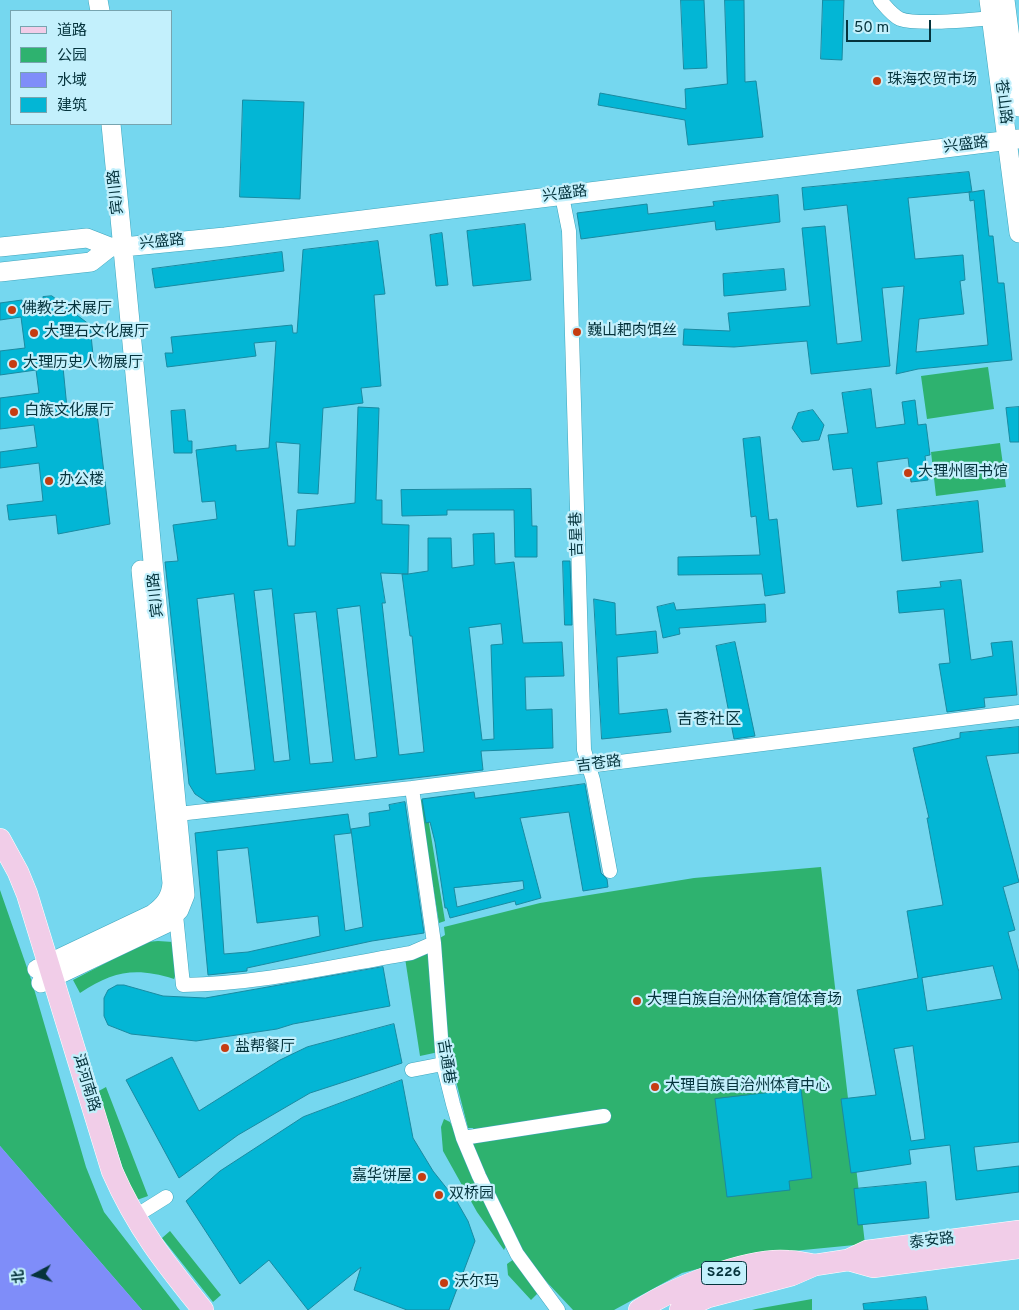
<!DOCTYPE html>
<meta charset="utf-8">
<style>
body{margin:0}
#map{position:relative;width:1019px;height:1310px;overflow:hidden;background:#75d7ef;font-family:Overpass,"Noto Sans SC",sans-serif}
canvas{display:block}
.legend{position:absolute;left:10px;top:10px;width:162px;height:115px;box-sizing:border-box;background:#c3f0fc;border:1px solid #77a4af;margin:0;padding:6px 9px;list-style:none;font-size:15px;color:#05333c}
.legend li{display:flex;align-items:center;gap:10px;height:25px}
.legend b{width:25px;border:1px solid #77a4af}
.north{position:absolute;left:10px;top:1250px;width:50px;height:50px;-webkit-text-stroke:4px #c3f0fc;paint-order:stroke;rotate:264deg;font-size:14px;font-weight:700;line-height:20px;text-align:center;color:#05333c}
.north::after{content:'';display:block;margin:auto;width:18px;height:22px;background:#05333c;clip-path:polygon(50% 0,100% 100%,50% 72%,0 100%)}
.scale{position:absolute;left:846px;top:20px;width:85px;height:22px;box-sizing:border-box;border:2px solid #05333c;border-top:0;padding-left:6px;font-size:15px;line-height:18px;white-space:nowrap;color:#05333c;-webkit-text-stroke:4px #c3f0fc;paint-order:stroke}
</style>
<div id="map">
<canvas width="1019" height="1310"></canvas>
<ul class="legend">
<li><b style="height:6px;background:#f1cde8"></b>道路</li>
<li><b style="height:14px;background:#2eb26f"></b>公园</li>
<li><b style="height:14px;background:#7f8df9"></b>水域</li>
<li><b style="height:14px;background:#03b6d5"></b>建筑</li>
</ul>
<div class="north">北</div>
<div class="scale">50 m</div>
</div>
<script>
const c = document.querySelector('canvas').getContext('2d');
c.lineJoin = 'round';
function fillPath(path, color) {
  c.fillStyle = color;
  c.fill(path, 'evenodd');
}
function strokePath(path, color, width, dash) {
  c.strokeStyle = color;
  c.lineWidth = width;
  c.lineCap = dash ? 'butt' : 'round';
  c.setLineDash(dash || []);
  c.stroke(path);
}
function drawText(font, color, halo, rows, align = 'center') {
  c.font = font + ' Overpass,"Noto Sans SC",sans-serif';
  c.lineWidth = 4.5;
  c.setLineDash([]);
  c.textBaseline = 'middle';
  c.strokeStyle = halo;
  c.fillStyle = color;
  for (const [text, x, y, turn = 0] of rows) {
    c.save();
    c.translate(x, y);
    c.rotate((+turn || 0) * Math.PI / 180);
    c.textAlign = isNaN(turn) ? turn : align;
    if (halo) c.strokeText(text, 0, 0);
    c.fillText(text, 0, 0);
    c.restore();
  }
}
const green = new Path2D(`
 M988,367L994,409L927,419L921,376Z
 M1000,443L1006,487L936,496L931,452Z
 M425,799L445,921L439,923L419,800Z
 M821,867L865,1244L752,1255L682,1273L614,1310H573L529,1263L471,1144L478,1142L473,1128H468L448,1050L420,1056L405,958L445,935L444,927L540,903L694,878Z
 M0,890L32,982L86,1167L104,1212L180,1310H142L0,1146Z
 M158,941L173,942L177,971L174,979C135,967 114,971 80,993L73,980L146,942Z
 M106,1087L148,1196L134,1201L97,1092Z
 M444,1119L450,1122L508,1241L504,1250L477,1212L443,1151L441,1127Z
 M170,1231L221,1295L213,1302L162,1238Z
 M514,1259L539,1292L531,1300L508,1275L507,1264Z
 M812,1299V1310H752L756,1309Z`);
const water = new Path2D(`
 M0,1146L142,1310H0Z`);
const building = new Path2D(`
 M681,0H704L707,68L684,69Z
 M725,0H744L745,82L756,81L763,137L688,145L685,120L598,105L600,93L686,109L685,89L727,84Z
 M823,0H844L842,60L821,59Z
 M243,100L304,102L300,199L240,197Z
 M969,172L972,192L984,190L989,236H993L998,283H1004L1012,360L918,369L896,374L904,286L882,288L890,366L811,374L807,341L734,347L683,345L684,329L730,331L728,313L810,306L802,228L825,226L837,344L862,341L847,205L804,210L802,188ZM969,192L970,201L974,200L988,345L916,352L919,319L964,314L960,281L965,280L963,255L915,259L908,198L971,192Z
 M778,195L780,222L716,230L715,221L581,239L577,213L647,204L648,214L714,206L713,202Z
 M525,224L531,280L473,286L467,231Z
 M442,233L448,285L436,286L430,235Z
 M378,241L385,294L374,295L381,386L361,388L363,403L323,408L318,494L298,493L300,444L276,442L288,546H295L297,510L355,503L358,407L379,408L376,500H382V524L409,525L408,574L428,571V538H451L452,568L474,565L473,534L494,533L495,564L514,562L523,643L562,642L564,676L525,677L526,710L552,709L553,748L481,751L483,770L207,802L195,794L189,784L165,562L178,561L173,525L217,519L215,501L202,502L196,450L236,445V451L269,448L276,341L254,343L256,356L167,367L165,353H173L171,337L292,325L293,333H297L303,250ZM381,573L408,574H402L410,636H412L424,752L399,755L382,603H385ZM272,589L290,760L274,762L254,591ZM234,594L255,770L216,774L197,599ZM360,606L377,757L355,760L337,609ZM316,612L333,762L310,764L294,614ZM501,624L503,644L491,645L494,739L482,740L469,628Z
 M282,252L284,271L155,288L152,269Z
 M784,269L786,290L724,296L723,274Z
 M52,296L90,325L94,365L63,367L67,408L96,405L110,524L58,534L56,515L9,520L7,505L43,501L39,463L0,468V452L37,447L34,425L0,429V398L39,393L36,370L0,375V351L25,348L21,317L0,320V303L22,300V305L44,303L43,297Z
 M871,389L876,428L905,424L902,402L915,400L918,425L926,424L930,455L925,456L928,480L911,482L908,458L877,462L882,504L857,507L852,468L833,470L828,435L848,433L842,393Z
 M1019,407V442H1010L1006,408Z
 M185,410L188,441H192V453H174L171,411Z
 M813,410L824,425L819,440L802,442L792,428L798,413Z
 M760,437L769,520L777,519L785,593L765,596L762,574L678,575V557L760,555L756,516L751,517L743,439Z
 M531,489L532,526H537V557H515L514,510H447V515L402,516L401,490Z
 M978,501L983,552L902,561L897,510Z
 M563,561H570L572,625H565Z
 M961,580L971,660L993,656L991,643L1012,641L1017,695L984,698L985,707L947,712L939,664L950,663L944,609L899,613L897,591L941,587L940,582Z
 M594,599L615,603L616,635L656,631L658,653L617,657L619,714L667,709L671,732L602,739Z
 M674,603L676,610L765,604L766,622L679,628L680,634L663,638L657,607Z
 M735,642L755,736L734,739L716,646Z
 M1019,727V753L986,756L1019,882L1003,887L1015,930L1008,932L1019,972V1142L974,1147L977,1171L1019,1166V1192L956,1200L950,1145L909,1150L911,1164L851,1173L841,1099L876,1095L857,990L918,978L907,911L943,905L927,818H929L913,748L960,738V733ZM993,966L1002,999L927,1011L922,978ZM913,1046L925,1139L911,1141L894,1049Z
 M585,784L601,873L607,879L608,887L583,891L569,812L520,818L541,898L516,905L515,901L450,918L447,908H445L435,842L430,822L426,823L422,799L474,792L475,798ZM523,881L524,889L457,907L454,888Z
 M405,802L424,933L372,941L247,968V971L208,975L195,833L348,814L351,833L334,835L345,931L363,927L351,829L370,826L369,813L390,810L389,805ZM248,848L257,923L318,916L320,936L248,952L224,954L217,851Z
 M383,967L390,1006L293,1024L277,1029L196,1041L131,1034L108,1025L104,1016V998L108,990L117,985H124L163,996L205,998Z
 M394,1024L402,1063L310,1093L238,1135L179,1178L126,1080L172,1057L199,1111L280,1060L307,1047Z
 M402,1080L413,1138L433,1171L456,1200L468,1221L475,1241L449,1310H407L354,1290L361,1267L308,1310L269,1260L240,1284L186,1201L220,1171L303,1117Z
 M801,1089L812,1178L789,1181L790,1190L727,1197L715,1099Z
 M926,1182L929,1218L858,1225L854,1189Z
 M926,1297L928,1310H864L863,1304Z`);
const street = new Path2D(`
 M880,0C886,7 892,15 900,19C917,25 971,20 991,18
 M562,196L569,231L584,750L593,780L610,871
 M412,788L434,943L443,1064L453,1104L463,1138L479,1176L517,1254L558,1310
 M178,814L412,788L1019,712
 M176,915L183,985C260,984 335,966 411,953L434,943
 M412,1070L443,1064
 M463,1138L604,1116
 M134,1217L166,1197`);
const secondary = new Path2D(`
 M98,0L100,11
 M989,0L1019,233
 M1005,0L1019,107
 M0,247L87,238L110,247H123L225,237L1019,139
 M0,272L91,262L110,247
 M37,969L153,914C164,906 171,898 172,883L141,570
 M41,983L165,924L179,910L185,895L111,124`);
const primary = new Path2D(`
 M0,839L18,872L27,894L112,1171C137,1228 165,1263 203,1310
 M848,1260L873,1267L1019,1248
 M639,1310C673,1288 748,1257 788,1261C797,1261 806,1264 815,1265
 M680,1310L708,1297L792,1275L815,1265L848,1260L867,1251L1019,1231`);
const markers = [
 [877,81,5,"#c53d12"],
 [12,310,5,"#c53d12"],
 [577,332,5,"#c53d12"],
 [34,333,5,"#c53d12"],
 [13,364,5,"#c53d12"],
 [14,412,5,"#c53d12"],
 [908,473,5,"#c53d12"],
 [49,481,5,"#c53d12"],
 [637,1001,5,"#c53d12"],
 [225,1048,5,"#c53d12"],
 [655,1087,5,"#c53d12"],
 [422,1177,5,"#c53d12"],
 [439,1195,5,"#c53d12"],
 [444,1283,5,"#c53d12"]
];
const shields = [
 [724,1273,45]
];
const shieldNames = [
 ["S226",724,1273]
];
const poiNames = [
 ["珠海农贸市场",887,81],
 ["佛教艺术展厅",22,310],
 ["巍山耙肉饵丝",587,332],
 ["大理石文化展厅",44,333],
 ["大理历史人物展厅",23,364],
 ["白族文化展厅",24,412],
 ["大理州图书馆",918,473],
 ["办公楼",59,481],
 ["大理白族自治州体育馆体育场",647,1001],
 ["盐帮餐厅",235,1048],
 ["大理自族自治州体育中心",665,1087],
 ["嘉华饼屋",412,1177,"right"],
 ["双桥园",449,1195],
 ["沃尔玛",454,1283]
];
const streetNames = [
 ["苍山路",1002,102,83],
 ["兴盛路",966,146,-7],
 ["宾川路",117,192,-96],
 ["兴盛路",565,195,-7],
 ["兴盛路",162,243,-6],
 ["吉星巷",578,534,-92],
 ["宾川路",157,595,-96],
 ["吉苍路",599,765,-7],
 ["吉通巷",445,1062,81],
 ["洱河南路",85,1083,73],
 ["泰安路",932,1242,-7]
];
const neighbourhoodNames = [
 ["吉苍社区",709,721]
];
fillPath(green, '#2eb26f');
fillPath(water, '#7f8df9');
fillPath(building, '#03b6d5');
strokePath(building, '#198aa1', 1);
strokePath(street, '#3fa5bc', 15);
strokePath(secondary, '#3fa5bc', 20);
strokePath(primary, '#fff', 22);
strokePath(street, '#fff', 14);
strokePath(secondary, '#fff', 19);
strokePath(primary, '#f1cde8', 21);
for (const [x, y, r, color] of markers) {
  const dot = new Path2D();
  dot.arc(x, y, r, 0, 2 * Math.PI);
  c.fillStyle = color;
  c.fill(dot);
  strokePath(dot, '#c3f0fc', 2);
}
for (const [x, y, w] of shields) {
  const box = new Path2D();
  box.roundRect(x - w / 2, y - 11.5, w, 23, 4);
  c.fillStyle = '#c3f0fc';
  c.fill(box);
  strokePath(box, '#05333c', 1);
}
drawText('bold 14px', '#05333c', null, shieldNames);
drawText('15px', '#05333c', '#c3f0fc', poiNames, 'left');
drawText('15px', '#05333c', '#c3f0fc', streetNames);
drawText('16px', '#05333c', '#c3f0fc', neighbourhoodNames);
</script>
